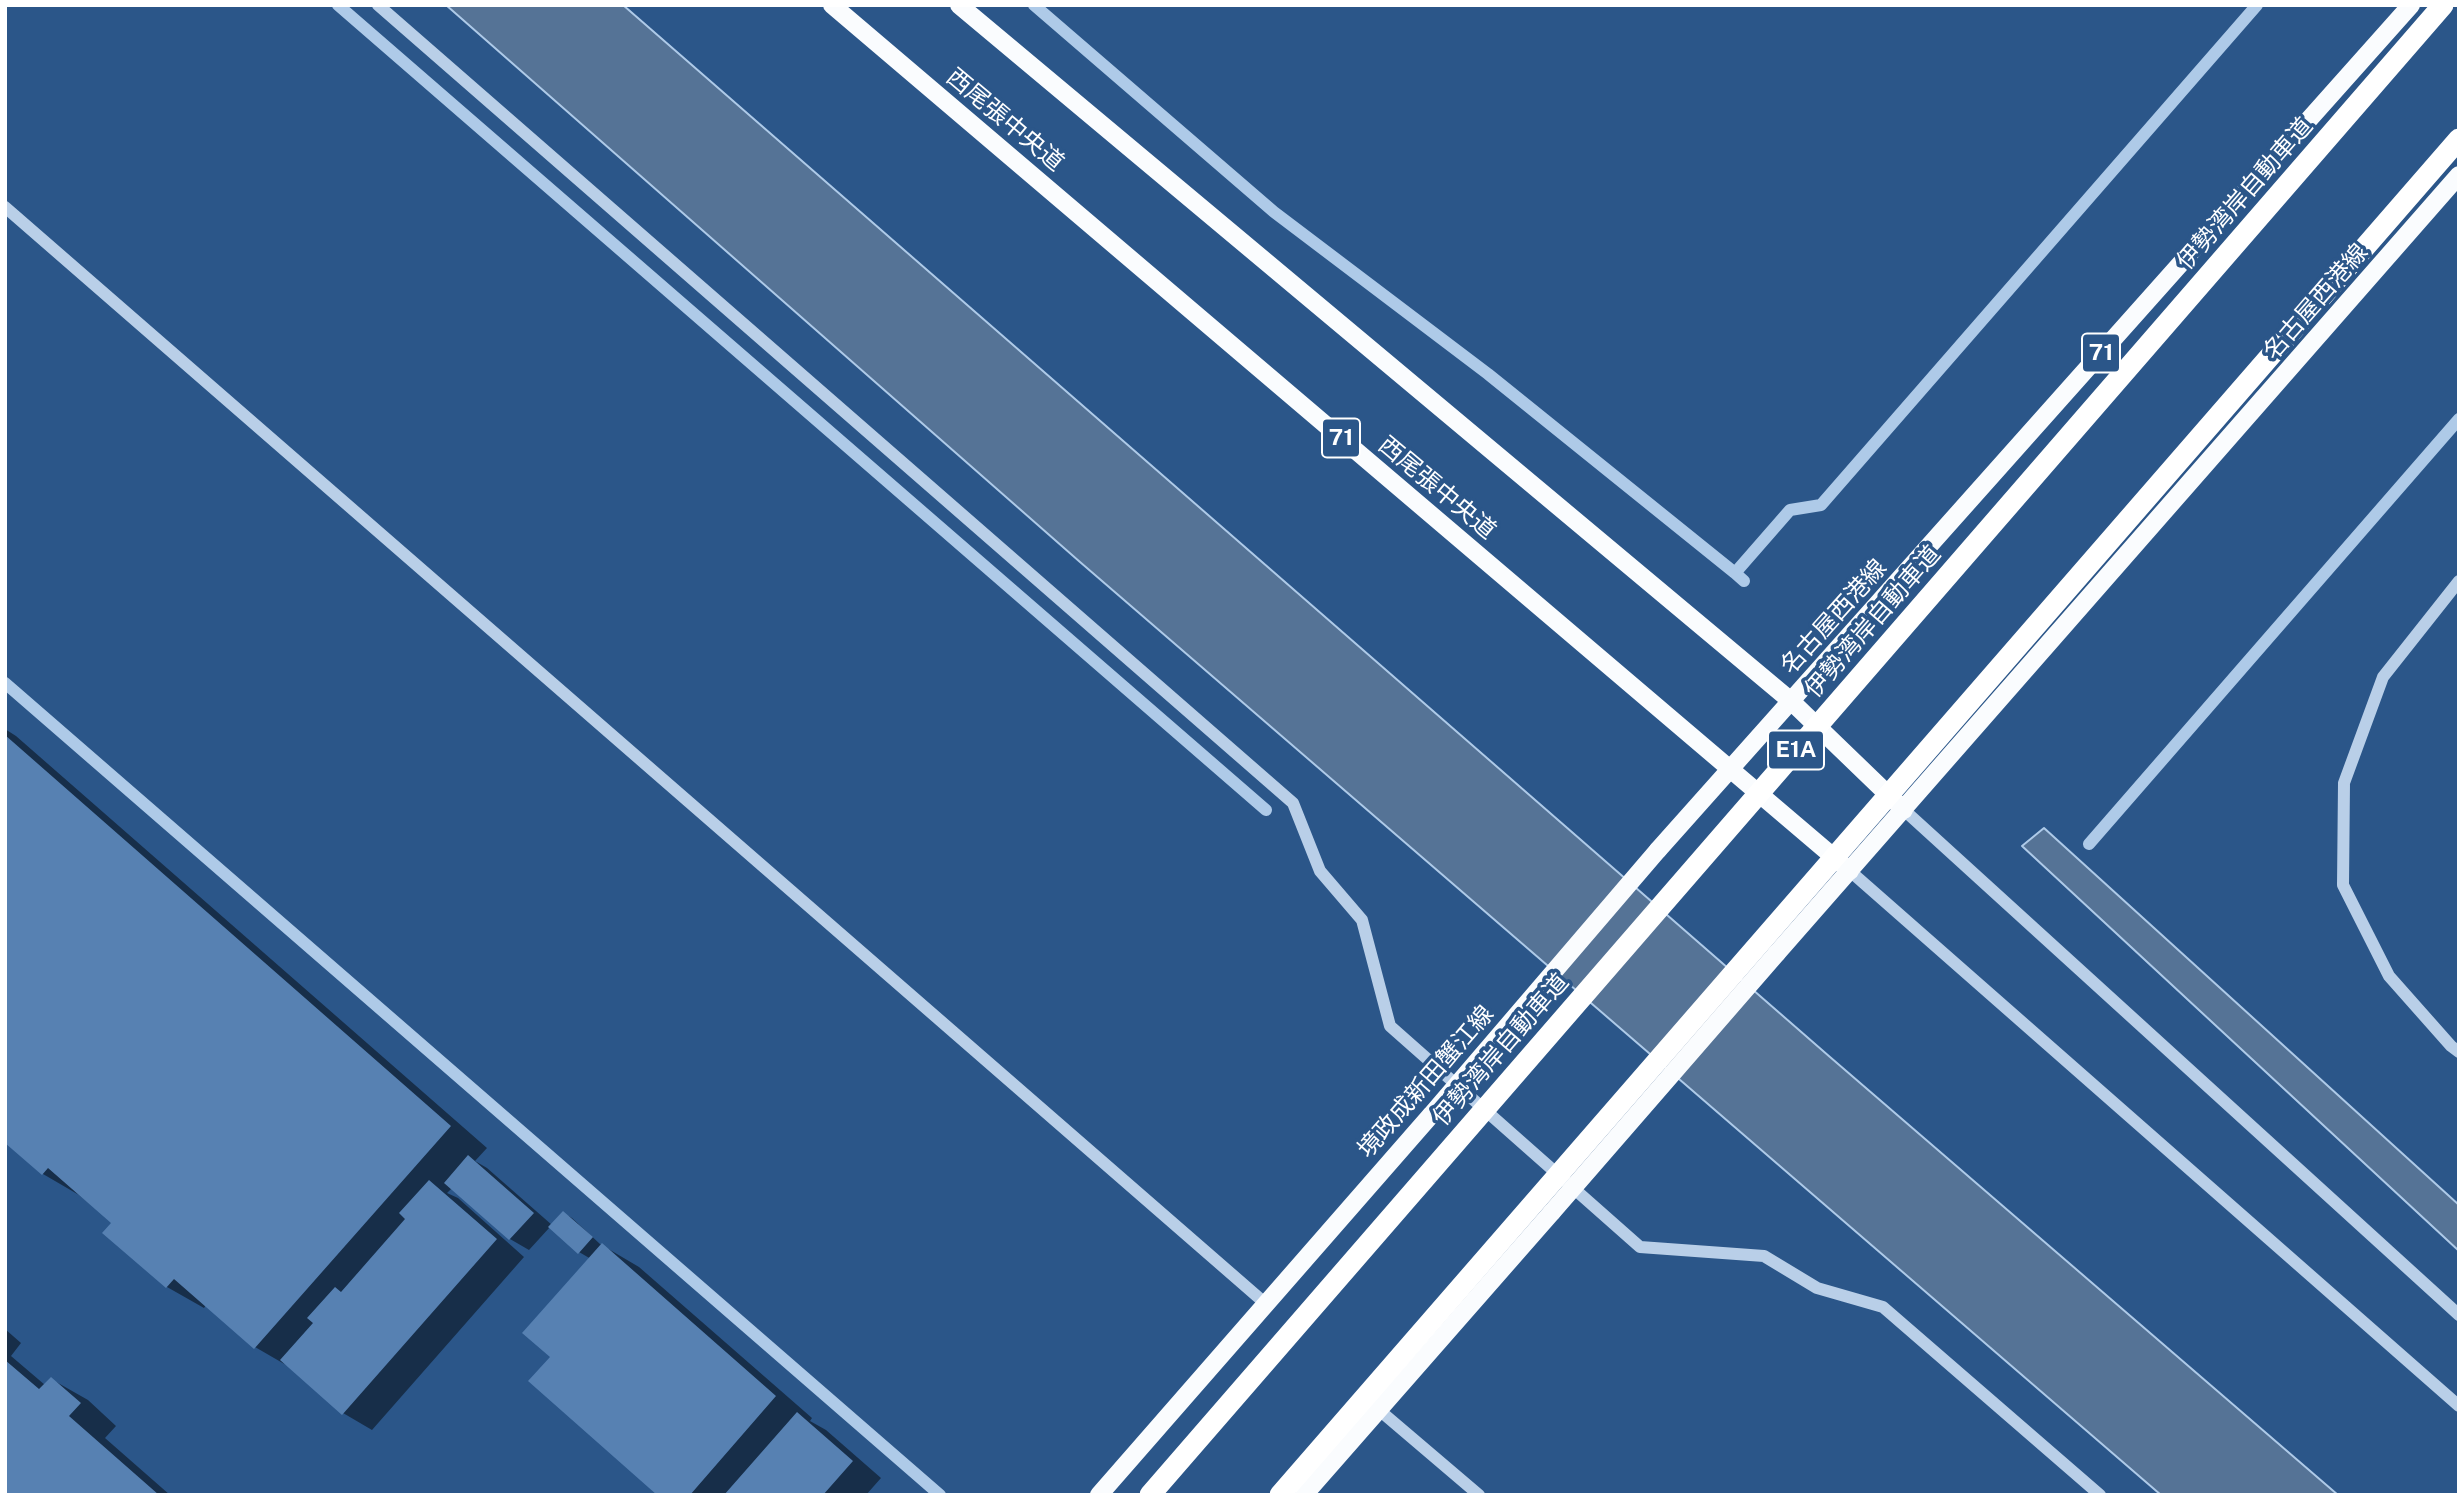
<!DOCTYPE html>
<meta charset="utf-8">
<style>
body{margin:0}
#map{position:relative;width:2464px;height:1500px;overflow:hidden;background:#2b5689;font-family:"Public Sans",sans-serif}
canvas{display:block}
.frame{position:absolute;inset:0;border:7px solid #fff;pointer-events:none}
</style>
<div id="map">
<canvas width="2464" height="1500"></canvas>
<div class="frame"></div>
</div>
<script>
const c = document.querySelector('canvas').getContext('2d');
c.lineJoin = 'round';
function fillPath(path, color) {
  c.fillStyle = color;
  c.fill(path, 'evenodd');
}
function strokePath(path, color, width, dash) {
  c.strokeStyle = color;
  c.lineWidth = width;
  c.lineCap = dash ? 'butt' : 'round';
  c.setLineDash(dash || []);
  c.stroke(path);
}
function drawText(font, color, halo, rows, align = 'center') {
  c.font = font + ' "Public Sans","Noto Sans JP",sans-serif';
  c.lineWidth = 7;
  c.setLineDash([]);
  c.textBaseline = 'middle';
  c.strokeStyle = halo;
  c.fillStyle = color;
  for (const [text, x, y, turn = 0] of rows) {
    c.save();
    c.translate(x, y);
    c.rotate((+turn || 0) * Math.PI / 180);
    c.textAlign = isNaN(turn) ? turn : align;
    if (halo) c.strokeText(text, 0, 0);
    c.fillText(text, 0, 0);
    c.restore();
  }
}
const water = new Path2D(`
 M446,5H623L1830,1057L2338,1495H2161L1080,562Z
 M2044,828L2459,1205V1251L2022,846Z`);
const shadow = new Path2D(`
 M5,729L16,736L487,1148L475,1161L487,1168L552,1225L563,1213L572,1218L600,1244L639,1267L812,1418L810,1421L826,1430L881,1478L866,1495H660L552,1357L591,1259L579,1252L550,1227L529,1250L510,1239L452,1188L447,1193L458,1198L524,1257L372,1430L343,1413L293,1369L255,1347L206,1305L204,1308L167,1287L105,1232L113,1223L79,1195L43,1174L5,1141Z
 M5,1329L21,1343L11,1356L45,1385L51,1379L88,1400L116,1426L105,1438L170,1495H5Z`);
const stream = new Path2D(`
 M338,5L1266,810
 M1034,5L1274,212L1488,374L1735,573
 M1744,581L1735,573L1790,510L1821,505L2257,5
 M5,683L940,1495
 M2089,844L2459,419`);
const building = new Path2D(`
 M5,735L451,1126L254,1349L174,1279L166,1288L102,1233L111,1223L48,1168L42,1175L5,1143Z
 M468,1155L534,1213L509,1240L444,1183Z
 M429,1180L497,1239L342,1415L280,1360L313,1323L307,1318L335,1287L341,1292L405,1219L399,1213Z
 M563,1211L593,1237L578,1254L548,1227Z
 M602,1243L776,1396L690,1495H657L528,1381L550,1357L522,1333Z
 M5,1360L39,1389L51,1377L81,1403L69,1416L159,1495H5Z
 M797,1412L853,1461L823,1495H724Z`);
const minor = new Path2D(`
 M378,5L1293,803L1320,871L1362,920L1390,1026L1640,1247L1764,1256L1817,1288L1883,1307L2100,1495
 M5,207L1266,1304
 M2459,581L2383,677L2344,783L2343,885L2389,976L2451,1046L2459,1052
 M1904,810L2459,1315
 M1850,871L2459,1406
 M1378,1409L1479,1495`);
const major = new Path2D(`
 M832,5L1850,871
 M959,5L1791,701L1904,810
 M1658,850L2411,5
 M1777,953L2459,175
 M1099,1495L1431,1115
 M1304,1495L1552,1212`);
const majorBridge = new Path2D(`
 M1431,1115L1658,850
 M1552,1212L1777,953`);
const highwayBridge = new Path2D(`
 M1150,1495L2443,5
 M1280,1495L2459,139`);
const shields = [
 [2101,353,38],
 [1341,438,38],
 [1796,750,56]
];
const shieldNames = [
 ["71",2101,353],
 ["71",1341,438],
 ["E1A",1796,750]
];
const streetNames = [
 ["西尾張中央道",1005,120,40],
 ["伊勢湾岸自動車道",2245,194,-49],
 ["名古屋西港線",2316,302,-49],
 ["西尾張中央道",1437,488,40],
 ["名古屋西港線",1834,617,-48],
 ["伊勢湾岸自動車道",1873,622,-49],
 ["伊勢湾岸自動車道",1501,1050,-49],
 ["境政成新田蟹江線",1426,1082,-49]
];
fillPath(water, '#557396');
strokePath(water, '#aecae8', 2);
fillPath(shadow, '#0007');
strokePath(stream, '#aecae8', 12);
fillPath(building, '#5781b2');
strokePath(minor, '#b9cfe8', 12);
strokePath(major, '#fafcfe', 18);
strokePath(majorBridge, '#fafcfe', 18);
strokePath(highwayBridge, '#fff', 21);
for (const [x, y, w] of shields) {
  const box = new Path2D();
  box.roundRect(x - w / 2, y - 19.5, w, 39, 5);
  c.fillStyle = '#2b5689';
  c.fill(box);
  strokePath(box, '#fff', 2);
}
drawText('bold 23px', '#fff', null, shieldNames);
drawText('24px', '#fff', '#2b5689', streetNames);
</script>
